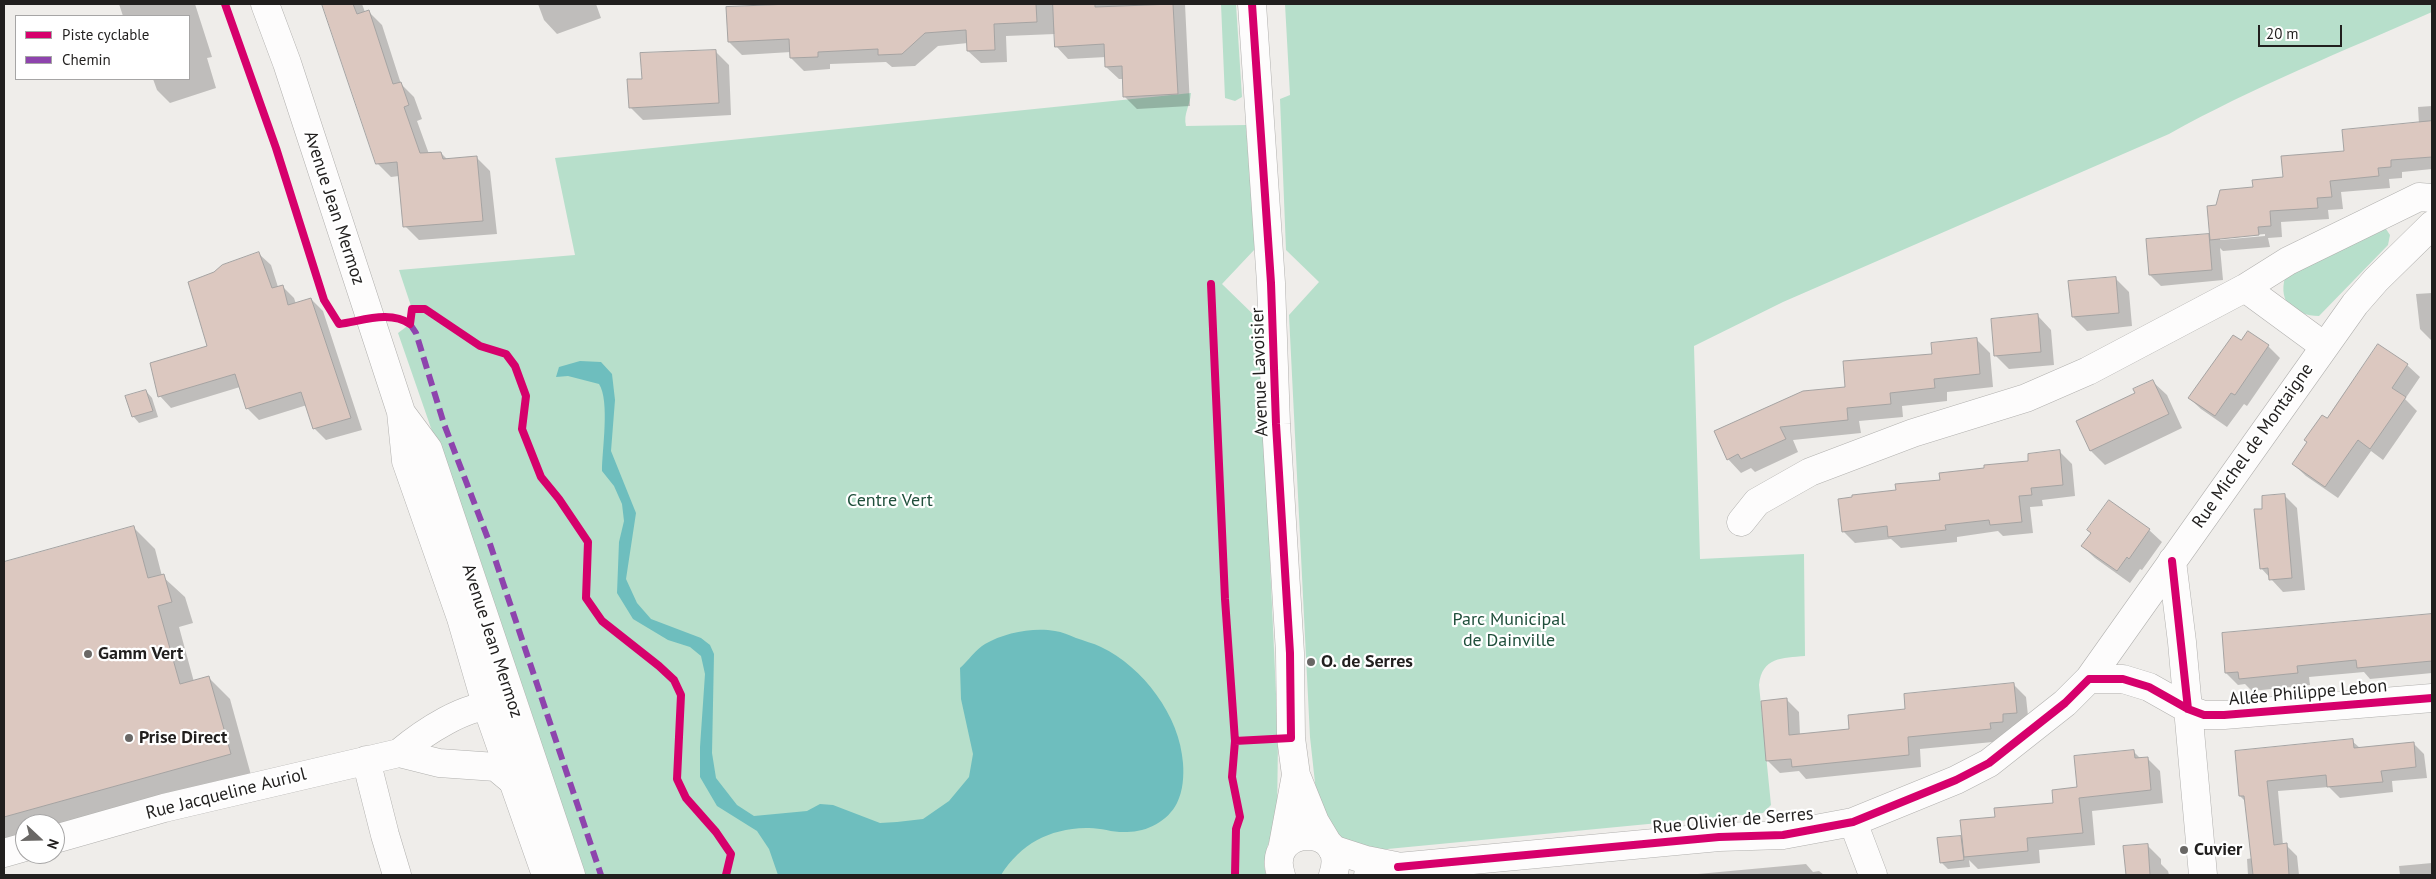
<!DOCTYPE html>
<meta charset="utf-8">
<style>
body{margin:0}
#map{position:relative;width:2436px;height:879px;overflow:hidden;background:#efedea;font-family:"PT Sans",sans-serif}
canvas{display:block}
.frame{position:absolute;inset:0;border:5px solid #211f1e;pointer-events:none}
.legend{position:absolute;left:15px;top:15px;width:175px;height:65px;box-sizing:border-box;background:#fff;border:1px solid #a6a5a5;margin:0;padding:6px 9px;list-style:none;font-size:15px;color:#211f1e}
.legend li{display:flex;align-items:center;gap:10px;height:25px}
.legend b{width:25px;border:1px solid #a6a5a5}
.north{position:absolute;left:15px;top:814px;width:50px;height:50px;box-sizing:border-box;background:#fff;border:1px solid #a6a5a5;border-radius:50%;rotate:111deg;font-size:14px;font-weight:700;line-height:20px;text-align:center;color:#211f1e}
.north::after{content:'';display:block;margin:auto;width:18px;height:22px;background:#696765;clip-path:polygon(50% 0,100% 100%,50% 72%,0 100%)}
.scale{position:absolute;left:2258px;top:25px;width:84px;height:22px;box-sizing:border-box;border:2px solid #211f1e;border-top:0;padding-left:6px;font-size:15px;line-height:18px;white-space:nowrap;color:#211f1e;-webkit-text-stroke:4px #fff;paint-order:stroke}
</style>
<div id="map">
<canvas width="2436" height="879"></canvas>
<div class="frame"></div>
<ul class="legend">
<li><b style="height:6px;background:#d6006c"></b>Piste cyclable</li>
<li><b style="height:6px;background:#8e44ad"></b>Chemin</li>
</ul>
<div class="north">N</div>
<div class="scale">20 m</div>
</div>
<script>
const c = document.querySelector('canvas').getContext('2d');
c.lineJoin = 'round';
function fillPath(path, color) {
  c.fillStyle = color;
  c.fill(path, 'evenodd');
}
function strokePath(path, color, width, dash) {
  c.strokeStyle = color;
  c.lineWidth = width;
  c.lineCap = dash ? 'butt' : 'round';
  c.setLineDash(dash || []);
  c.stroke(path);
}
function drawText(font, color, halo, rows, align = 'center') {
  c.font = font + ' "PT Sans",sans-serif';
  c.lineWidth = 4.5;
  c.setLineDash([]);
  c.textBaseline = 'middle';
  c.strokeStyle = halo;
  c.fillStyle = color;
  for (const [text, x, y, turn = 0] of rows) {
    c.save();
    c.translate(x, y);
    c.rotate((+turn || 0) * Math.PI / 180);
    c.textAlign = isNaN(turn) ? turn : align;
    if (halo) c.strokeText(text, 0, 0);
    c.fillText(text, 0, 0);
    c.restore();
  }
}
const green = new Path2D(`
 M1221,4H1236L1242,97L1235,101L1225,98Z
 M1285,4H2432V12C2344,51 2253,87 2169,134L1783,302L1694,346L1700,559L1804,554L1805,656C1782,658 1762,657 1759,685L1771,805L1763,813L1377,850L1344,844L1330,824L1316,792L1310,737L1289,315L1319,282L1286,250L1280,99L1290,95Z
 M1191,93C1190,106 1183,114 1186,126L1246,125L1255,249L1222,284L1259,320L1278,738L1277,817L1267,848L1264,865L1266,875H581L499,624L398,333L410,324L412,309L399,270L575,255L555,158Z
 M2386,229L2390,235L2388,245L2319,316C2294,315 2278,304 2285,277L2377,230Z`);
const water = new Path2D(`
 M580,361L601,362L612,374L615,400L611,451L636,513L626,579L637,603L651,619L701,638L710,645L714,654L712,753L716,778L737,805L754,816L807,811L820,804L833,805L880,823L897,822L923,819L949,801L969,777L973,754L961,699L960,668C968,661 976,649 985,644C1004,633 1033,627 1055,631C1062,632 1069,635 1076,638C1084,641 1093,643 1101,647C1143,667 1180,716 1183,763C1184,776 1183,791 1177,803C1168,821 1147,832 1127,832C1113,833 1100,827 1086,828C1048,829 1021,844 1001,875H778L769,849L757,831L717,806L700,777V747L705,674L701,656L690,647L668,640L633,619L617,593L619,542L624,521L622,504L614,486L602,471C602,450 610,401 599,384L568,376L556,377L559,367Z`);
const shadow = new Path2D(`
 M119,4H195L212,57L207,58L216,88L170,103L157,90L153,79H189V16H123Z
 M324,4H362L365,12L368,11L382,25L401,84L414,97L422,119L417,121L429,154L441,153L448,160L476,157L490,171L497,234L419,240L405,226L399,176L391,177L377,163Z
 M538,4H596L601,18L557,34L544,20Z
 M823,4H1185L1190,106L1137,109L1124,96V79H1119L1106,67V57L1068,59L1056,46L1055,34L1006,36L1007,62L981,63L968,51V43L938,46L915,66L892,67L886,62L830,64V69L804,71L791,58V52L742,55L729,42L728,8Z
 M716,52L729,65L731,115L643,120L630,107L643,80Z
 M2432,106V169L2402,172V178L2389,179L2390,188L2341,192L2343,209L2328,210L2329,219L2281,222L2282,237L2268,238L2270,247L2223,251L2220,248L2223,280L2161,286L2150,275L2209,235L2211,237L2217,206L2254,188L2419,124L2418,107ZM2265,234V236L2220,240V238Z
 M259,254L271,265L278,287L282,286L294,298L296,304L311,299L323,311L362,430L326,440L314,428L307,405L259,420L247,408L240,387L171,408L160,396L208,347Z
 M2115,278L2129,292L2132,326L2087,331L2073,317Z
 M2432,293V341L2420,329L2416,294Z
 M2038,316L2051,330L2054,365L2009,369L1995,355Z
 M1977,340L1990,353L1993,387L1947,392V401L1902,406L1903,417L1859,421L1861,433L1793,440L1798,452L1755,472L1751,468L1741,473L1728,459L1716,432L1846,388Z
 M2242,342L2268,346L2280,358L2247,406L2244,404L2227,427L2201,409L2189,398Z
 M2407,365L2420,377L2405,399L2417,411L2383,460L2371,451L2338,498L2306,476L2293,464L2327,420Z
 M2153,382L2167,395L2182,428L2105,465L2091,451L2077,422L2136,393Z
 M146,391L152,398L158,417L139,423L133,416Z
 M2060,452L2072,464L2075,496L2042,500L2043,506L2030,507L2033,533L2003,536L1998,531L1957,537V542L1901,548L1891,539L1855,543L1843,531L1897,491L2030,462Z
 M2284,495L2297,508L2305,590L2283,592L2261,568L2264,510Z
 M133,527L155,549L162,576L185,597L193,623L179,627L194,682L209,678L230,699L251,775L55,830V824H25V839L4,844V563Z
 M2149,530L2162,542L2142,570L2140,569L2130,583L2095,558L2082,546Z
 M2432,615V673L2370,679L2364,672L2309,677L2310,685L2252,691L2245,684L2238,685L2226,673L2223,635Z
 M2014,685L2026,697L2029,725L2003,741L1920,749L1921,767L1806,779L1799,771L1780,773L1768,761L1786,699L1799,712L1800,735L1850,730L1907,710Z
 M2352,741L2360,748L2413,743L2424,754L2427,778L2392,781L2393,792L2340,798L2329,787L2278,791L2283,845H2286L2297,856L2299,875H2248L2247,859L2253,858L2246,802L2240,796L2236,752Z
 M2134,752L2141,759L2147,758L2160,771L2163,803L2092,811L2095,845L2039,850L2040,863L1978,869L1969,860L1970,867L1948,869L1941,862L1961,838L1963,840L1996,819L2055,804Z
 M2147,845L2161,859V864L2168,871L2169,875H2127L2124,847Z
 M2432,863V875H2400L2399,866Z
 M1806,864L1813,872L1819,871L1824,875H1687Z`);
const building = new Path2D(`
 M322,4H353L357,14L369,10L393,84L401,82L409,105L404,107L420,153L441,152L443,159L477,156L483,221L403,227L397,162L376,164Z
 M791,4H1036L1037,22L994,24L995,50L967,51L966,30L925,33L902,54L878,55V49L818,52V57L790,58L789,39L728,42L726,7Z
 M1053,4H1095V7L1173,4L1178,94L1123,97L1122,66L1105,67L1104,44L1055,47Z
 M716,50L719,103L629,108L627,79H642L640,53Z
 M2432,121V157L2391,160V167L2378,168L2379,176L2330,181L2332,197L2317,198L2318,208L2270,211L2271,226L2258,227L2259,235L2210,240L2207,206L2216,205L2220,190L2253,187L2252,180L2283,177L2281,156L2344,151L2342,130Z
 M2209,234L2212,270L2149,275L2146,239Z
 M259,252L272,288L283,285L288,305L311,298L351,418L313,429L301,392L246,409L235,374L158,397L150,363L207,346L188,282L214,272L222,265Z
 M2116,277L2119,313L2072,317L2068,281Z
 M2038,314L2041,352L1994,356L1991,319Z
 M2248,331L2269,345L2235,395L2231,393L2215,416L2188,398L2233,335L2241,340Z
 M1977,338L1980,374L1934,379L1935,388L1890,393L1891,404L1847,408L1848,420L1780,427L1786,439L1741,459L1738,454L1727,460L1714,431L1803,391L1845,387L1843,361L1932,354L1931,343Z
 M2378,344L2408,364L2392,388L2406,397L2370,449L2358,440L2325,487L2292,464L2307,442L2304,440L2322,415L2327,418Z
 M2153,380L2169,414L2090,451L2076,421L2135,393L2133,389Z
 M146,390L153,411L132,417L125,396Z
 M2060,450L2063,485L2031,488L2032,495L2019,496L2022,522L1990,525L1989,520L1945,525L1946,530L1888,537L1887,526L1842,532L1838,499L1852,497V495L1896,490L1895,484L1940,480L1939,473L1984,468V465L2028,461V454Z
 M2285,494L2292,578L2269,580L2268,568L2260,569L2254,509H2262V496Z
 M2109,500L2150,529L2129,559L2127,557L2117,571L2081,546L2091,533L2087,530Z
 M134,526L148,578L164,574L172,602L158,606L180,684L209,676L231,754L4,817V562Z
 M2432,614V661L2357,668L2356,660L2297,666L2298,673L2239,679L2238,672L2225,673L2222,633Z
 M2014,683L2017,713L2003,714V722L1990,723L1991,729L1908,737L1909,755L1792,767L1791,759L1766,761L1761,701L1787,698L1789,735L1849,729L1848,715L1905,709L1904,694Z
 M2353,739L2354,748L2414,742L2416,767L2381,771L2383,782L2327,787L2326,775L2267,781L2274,845L2287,843L2289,875H2253L2244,796H2239L2235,751Z
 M2134,750L2135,758L2148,757L2151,790L2079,798L2083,833L2027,838L2028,851L1964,857L1960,820L1995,817L1994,808L2053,803L2052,790L2077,787L2074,756Z
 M1961,836L1964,860L1940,863L1937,838Z
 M2148,844L2150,875H2126L2123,846Z`);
const minor = new Path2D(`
 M2245,288L2324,346
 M1741,522L1757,502L1810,472L1913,433L2026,398L2088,371L2245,288L2288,261L2419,197L2432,198
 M2172,561L2182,642L2203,875
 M2089,679H2123L2149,687L2188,709L2204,715H2224L2432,698
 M399,753L439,763L496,767L514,782
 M366,760L385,835L397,875
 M1853,822L1873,875
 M55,839L164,808L399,753C423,733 467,703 498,706L503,716
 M1332,849L1366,860L1396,866
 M4,853L25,847
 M1368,875L1398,867L1719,837L1783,835L1853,822L1956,780L1989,763L2065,703L2089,679L2355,304L2376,280L2432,225`);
const major = new Path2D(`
 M265,4L287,63L401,412L406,461L461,618L486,704L546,875
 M1252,4L1271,283L1276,424L1290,653L1291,738L1296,775L1315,822L1327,842
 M402,414L428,449L571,875
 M1282,850L1296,775
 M1281,875C1264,824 1351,822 1333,875`);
const quiet = new Path2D(`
 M410,324L416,333L444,424L490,544L601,875`);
const cycleway = new Path2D(`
 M225,4L276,148L324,300L339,324C362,321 390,310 410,324L412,309H425L480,346L506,354L515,366L526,396L522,429L541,477L559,499L588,542L586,598L602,621L659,666L674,680L681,695L677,779L686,798L716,832L731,854L726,875
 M1211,284L1225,599L1235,741L1232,777L1240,817L1236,829L1235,875
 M2172,561L2188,709
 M1235,741L1291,738L1290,653L1276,424L1271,283L1252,4
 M1398,867L1719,837L1783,835L1853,822L1956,780L1989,763L2065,703L2089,679H2123L2149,687L2188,709L2204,715H2224L2432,698`);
const markers = [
 [88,654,5,"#696765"],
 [1311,662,5,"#696765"],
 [129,738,5,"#696765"],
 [2184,850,5,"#696765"]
];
const streetNames = [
 ["Avenue Jean Mermoz",334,208,72],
 ["Avenue Lavoisier",1260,372,-92],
 ["Rue Michel de Montaigne",2253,446,-55],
 ["Avenue Jean Mermoz",492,641,72],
 ["Allée Philippe Lebon",2308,693,-5],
 ["Rue Jacqueline Auriol",226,794,-14],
 ["Rue Olivier de Serres",1733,821,-5]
];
const parkNames = [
 ["Centre Vert",890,501],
 ["Parc Municipal",1509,620],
 ["de Dainville",1509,641]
];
const poiNames = [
 ["Gamm Vert",98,654],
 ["O. de Serres",1321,662],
 ["Prise Direct",139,738],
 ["Cuvier",2194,850]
];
fillPath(green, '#b7dfcb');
fillPath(water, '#6ebebe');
fillPath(shadow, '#0003');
fillPath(building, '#dcc8c0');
strokePath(building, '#a5a3a2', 1);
strokePath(minor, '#b1b0ae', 29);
strokePath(major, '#b1b0ae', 29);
strokePath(minor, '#fdfcfc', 28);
strokePath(major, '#fdfcfc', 28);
strokePath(quiet, '#8e44ad', 6, [12, 6]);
strokePath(cycleway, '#d6006c', 8);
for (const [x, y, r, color] of markers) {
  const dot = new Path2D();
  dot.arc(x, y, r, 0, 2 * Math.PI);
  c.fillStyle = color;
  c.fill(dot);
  strokePath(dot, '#fff', 2);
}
drawText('18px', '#211f1e', '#fff', streetNames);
drawText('18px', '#1f4f3b', '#fff', parkNames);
drawText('bold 18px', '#211f1e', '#fff', poiNames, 'left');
</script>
